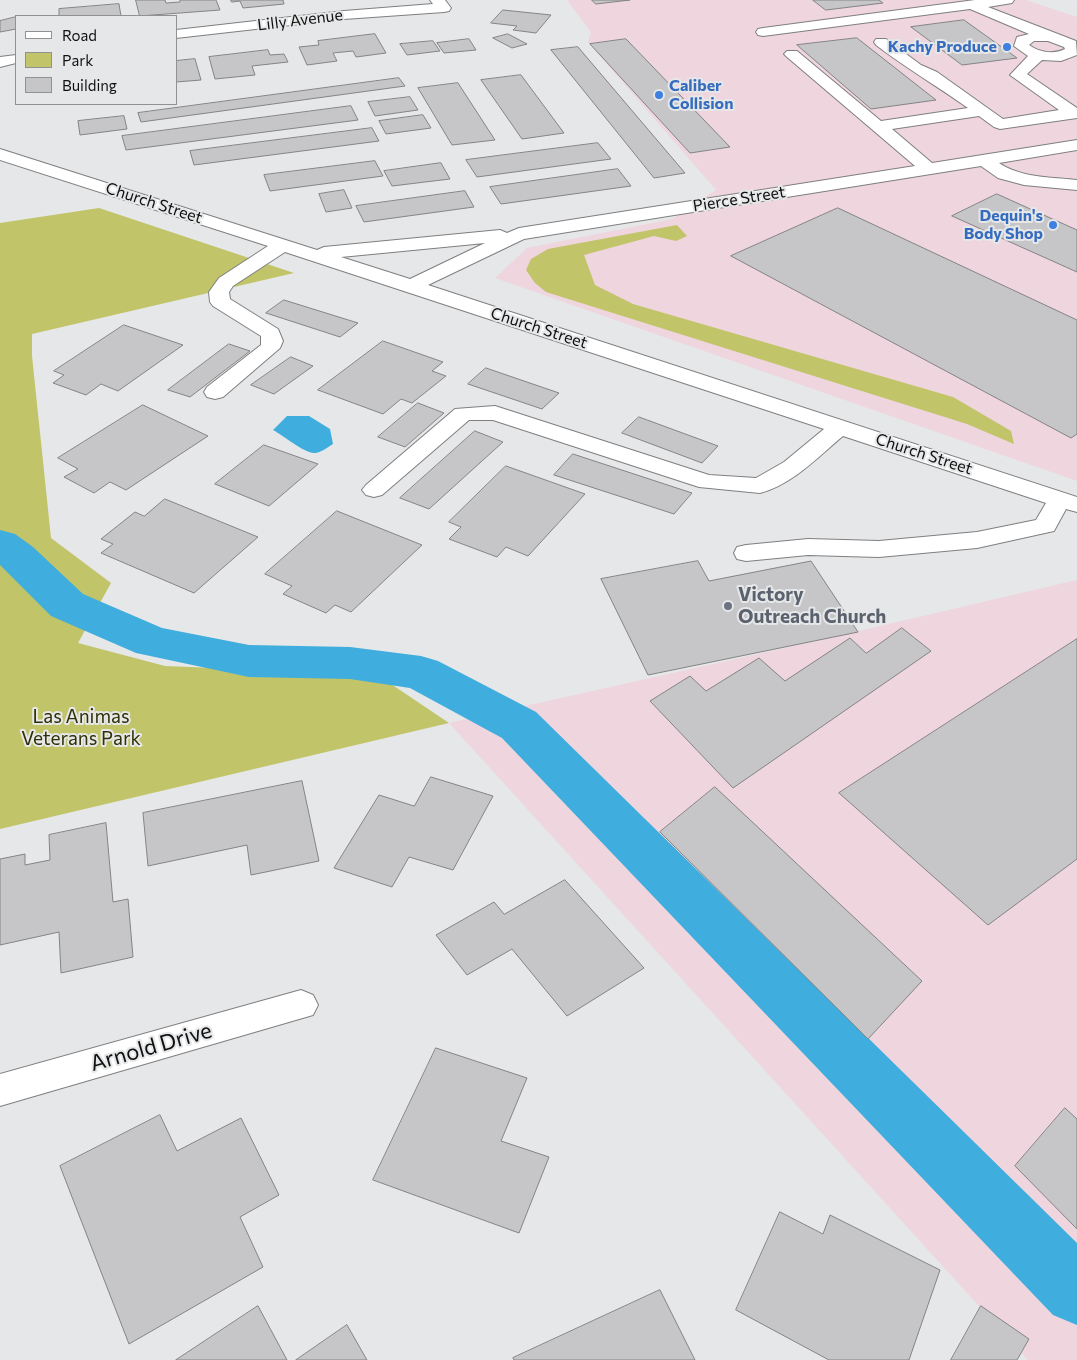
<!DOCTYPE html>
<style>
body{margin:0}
#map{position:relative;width:1077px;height:1360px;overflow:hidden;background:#e6e7e8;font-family:Commissioner,sans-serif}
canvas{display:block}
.legend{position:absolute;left:15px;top:15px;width:162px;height:90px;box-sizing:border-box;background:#e6e7e8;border:1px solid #909192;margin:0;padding:6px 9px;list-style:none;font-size:15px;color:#101010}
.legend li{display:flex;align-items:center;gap:10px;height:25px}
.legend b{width:25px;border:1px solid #909192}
</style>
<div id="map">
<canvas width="1077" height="1360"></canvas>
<ul class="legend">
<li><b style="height:6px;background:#fff"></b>Road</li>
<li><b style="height:14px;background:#c1c468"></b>Park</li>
<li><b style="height:14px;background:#c6c6c8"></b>Building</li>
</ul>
</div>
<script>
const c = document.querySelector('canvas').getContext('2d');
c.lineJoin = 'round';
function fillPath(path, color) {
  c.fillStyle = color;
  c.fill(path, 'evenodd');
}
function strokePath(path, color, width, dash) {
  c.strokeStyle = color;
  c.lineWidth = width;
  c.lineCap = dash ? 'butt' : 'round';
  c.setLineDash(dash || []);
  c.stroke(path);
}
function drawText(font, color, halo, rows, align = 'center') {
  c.font = font + ' Commissioner,sans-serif';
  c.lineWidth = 4;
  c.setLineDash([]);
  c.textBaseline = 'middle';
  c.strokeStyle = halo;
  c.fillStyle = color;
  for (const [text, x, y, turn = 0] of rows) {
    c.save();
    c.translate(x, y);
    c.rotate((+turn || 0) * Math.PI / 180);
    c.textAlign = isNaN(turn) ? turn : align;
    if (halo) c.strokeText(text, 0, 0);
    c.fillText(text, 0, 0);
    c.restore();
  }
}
const commercial = new Path2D(`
 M567,0H1026L1077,17V481L495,278L527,248L672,219L716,190L588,42L591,32Z
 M1077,580V1360H1028L449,723L807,643Z`);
const green = new Path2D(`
 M99,208L294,273L32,334V356L51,538L111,583L78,643L165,666L338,673L391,684L449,723L0,829V223Z
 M677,225L687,236L676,241L654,236L584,255L595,285L633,304L953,397L1011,431L1014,444L967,424L546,292L535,283L526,270L531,259L548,249Z`);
const water = new Path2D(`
 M287,416H309L330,429L333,444C328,447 320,453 315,453C305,454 283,435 273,430Z`);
const canal = new Path2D(`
 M0,530L15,534L33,547L83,594L162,628L249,645L350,647L421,656L438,661L536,712L1077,1243V1325L1053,1315L502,738L410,688L350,679L249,677L136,653L51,616L0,565Z`);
const building = new Path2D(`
 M136,0H165L166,3L180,2V0H216L220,10L140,16Z
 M231,0H283L284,4L243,8L240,1L232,2Z
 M592,0H630L596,4Z
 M813,0H879L883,3L826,10Z
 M119,4L121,16H59V9Z
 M503,10L551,15L536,33L513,30L517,26L491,23Z
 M16,17V29L0,32V21Z
 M964,20L1017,58L962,65L911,27Z
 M375,34L386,53L356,57L353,51L333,53L337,61L307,65L299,47L319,45L318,41Z
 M508,34L527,44L512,48L493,38Z
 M857,38L936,100L871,109L797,45Z
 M469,39L476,50L444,53L437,43Z
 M626,39L730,147L690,153L590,44Z
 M433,41L440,51L407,55L400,44Z
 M578,47L685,173L654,178L551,50Z
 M268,50L270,55L284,54L288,62L252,66L255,75L215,79L209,57Z
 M195,59L201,80L176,82V61Z
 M521,75L564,133L522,139L481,80Z
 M399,78L405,86L141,122L138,113Z
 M458,83L495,140L452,145L418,88Z
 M410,97L418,110L375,116L368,102Z
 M351,106L358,120L126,150L122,136Z
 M423,115L431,128L386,134L379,121Z
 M124,116L127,129L80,135L78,121Z
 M372,128L379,141L194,165L190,151Z
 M598,143L611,159L477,177L466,160Z
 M375,161L383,176L270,191L264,175Z
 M441,163L450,179L392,186L384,171Z
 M618,169L631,186L501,204L490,187Z
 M344,190L352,208L326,212L319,194Z
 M465,191L474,207L364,222L356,206Z
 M997,194L1077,230V272L952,216Z
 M838,208L1077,320V434L1071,438L731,256Z
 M284,300L358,323L340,337L266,313Z
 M124,325L183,345L118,391L101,384L86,395L53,383L64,375L54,371Z
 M383,341L443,362L432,371L446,376L412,403L401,399L383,414L318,390Z
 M229,344L250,351L190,397L168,390Z
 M291,357L313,366L274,394L251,385Z
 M486,368L559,393L542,409L468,384Z
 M418,403L444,413L405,447L378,437Z
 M143,405L208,436L126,490L110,482L94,493L64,477L78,469L58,458Z
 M639,417L718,446L702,463L622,433Z
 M475,431L503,442L429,509L400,498Z
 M264,445L318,464L269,506L215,484Z
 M573,454L692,493L674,514L554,475Z
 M506,466L585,494L528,556L506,547L497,557L449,539L461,527L449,522Z
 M165,499L258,537L194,593L101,553L113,544L101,539L135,512L144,516Z
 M337,511L422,545L351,612L335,605L326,613L283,594L292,586L265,574Z
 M698,561L709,581L811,561L858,632L648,675L601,579Z
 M902,628L931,651L733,788L650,701L690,676L706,691L759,658L785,681L850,638L866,653Z
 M1077,639V859L988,925L839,793Z
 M431,777L493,796L453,870L409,857L392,887L334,868L379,795L414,806Z
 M302,781L319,861L251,875L247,845L148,866L143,813Z
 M715,787L922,981L868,1039L660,832Z
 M106,823L113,902L128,899L133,957L61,973L59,932L0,945V859L25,854V865L50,860L49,835Z
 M565,880L644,968L567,1016L512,949L467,975L436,935L494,902L504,914Z
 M436,1048L527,1078L501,1141L549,1157L519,1233L373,1180Z
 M1065,1108L1077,1119V1229L1015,1166Z
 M160,1115L177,1151L241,1118L279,1195L240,1217L263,1267L129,1344L60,1166Z
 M780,1212L823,1234L830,1215L940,1270L909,1360H829L736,1310Z
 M660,1290L695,1360H514L513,1358Z
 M258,1306L287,1360H176Z
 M981,1306L1029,1339L1017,1360H951Z
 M347,1325L367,1360H296Z`);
const minor = new Path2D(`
 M430,0H445L451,8L449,11L444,12L344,19L176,38V30L344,11L433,4Z
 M975,0H1014L1012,3L988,7L1076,41L1077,55L1061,61L1042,60L1027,74L1077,108V118L1000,129L994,127L979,116L892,129L932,163L1077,140V150L999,163C1022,178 1050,177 1077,180V190L1024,185L998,178L981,166L524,239L428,285L1077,497V512L1066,509L1054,531L977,548L879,557L808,555L746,561L737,559L734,553L737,547L746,545L808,539L879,541L977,532L1036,520L1046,503L843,436C819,456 792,485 760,493L699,487L493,420H469L382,495L374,497L366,495L362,490L366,485L455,409L495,406L709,475L756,478L784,462L824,429L285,252L233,286L229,292L230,299L278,329L283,341L280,348L223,397L215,399L207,397L204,392L207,387L261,345V336L213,306L210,302L209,292L219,278L268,246L0,160V149L317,250L324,247L500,230L507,233L519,228L915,166L787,57L784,54L787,51H797L881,121L968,108C937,86 906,68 876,45L874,42L876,39H886L921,65L937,72L1003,119L1059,110L1010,75L1028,56L1014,46L1017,37L1029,34L970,9L763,36L758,35L756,32L758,29L763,28ZM1034,41H1048L1064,47L1065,49C1053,55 1039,52 1029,45ZM485,243L410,279L341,257Z
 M16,55V63L0,67V57Z
 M301,990L313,995L318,1005L313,1015L0,1106V1074Z`);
const markers = [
 [1007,47,5,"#3f7fe0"],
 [659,95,5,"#3f7fe0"],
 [1053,225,5,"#3f7fe0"],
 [728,606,5,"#6b7280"]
];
const farStreetnames = [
 ["Lilly Avenue",300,20,-7],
 ["Pierce Street",739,199,-9],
 ["Church Street",154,203,18],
 ["Church Street",539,328,18],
 ["Church Street",924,454,18]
];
const farShopnames = [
 ["Kachy Produce",997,47],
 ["Caliber",669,86,"left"],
 ["Collision",669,104,"left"],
 ["Dequin's",1043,216],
 ["Body Shop",1043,234]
];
const worshipNames = [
 ["Victory",738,595],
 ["Outreach Church",738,617]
];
const parkNames = [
 ["Las Animas",81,717],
 ["Veterans Park",81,739]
];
const nearStreetnames = [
 ["Arnold Drive",151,1047,-16]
];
fillPath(commercial, '#efd5dd');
fillPath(green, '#c1c468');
fillPath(water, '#3faddd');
fillPath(canal, '#3faddd');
fillPath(building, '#c6c6c8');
strokePath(building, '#848485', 1);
strokePath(minor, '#7f7f80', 2);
fillPath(minor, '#fff');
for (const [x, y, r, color] of markers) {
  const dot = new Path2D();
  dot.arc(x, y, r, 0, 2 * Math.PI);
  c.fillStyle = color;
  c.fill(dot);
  strokePath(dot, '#e6e7e8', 2);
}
drawText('16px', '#101010', '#e6e7e8', farStreetnames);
drawText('bold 16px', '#366cbe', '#e6e7e8', farShopnames, 'right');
drawText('bold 19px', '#5b616d', '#e6e7e8', worshipNames, 'left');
drawText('19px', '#2f3005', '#e6e7e8', parkNames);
drawText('22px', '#101010', '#e6e7e8', nearStreetnames);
</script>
